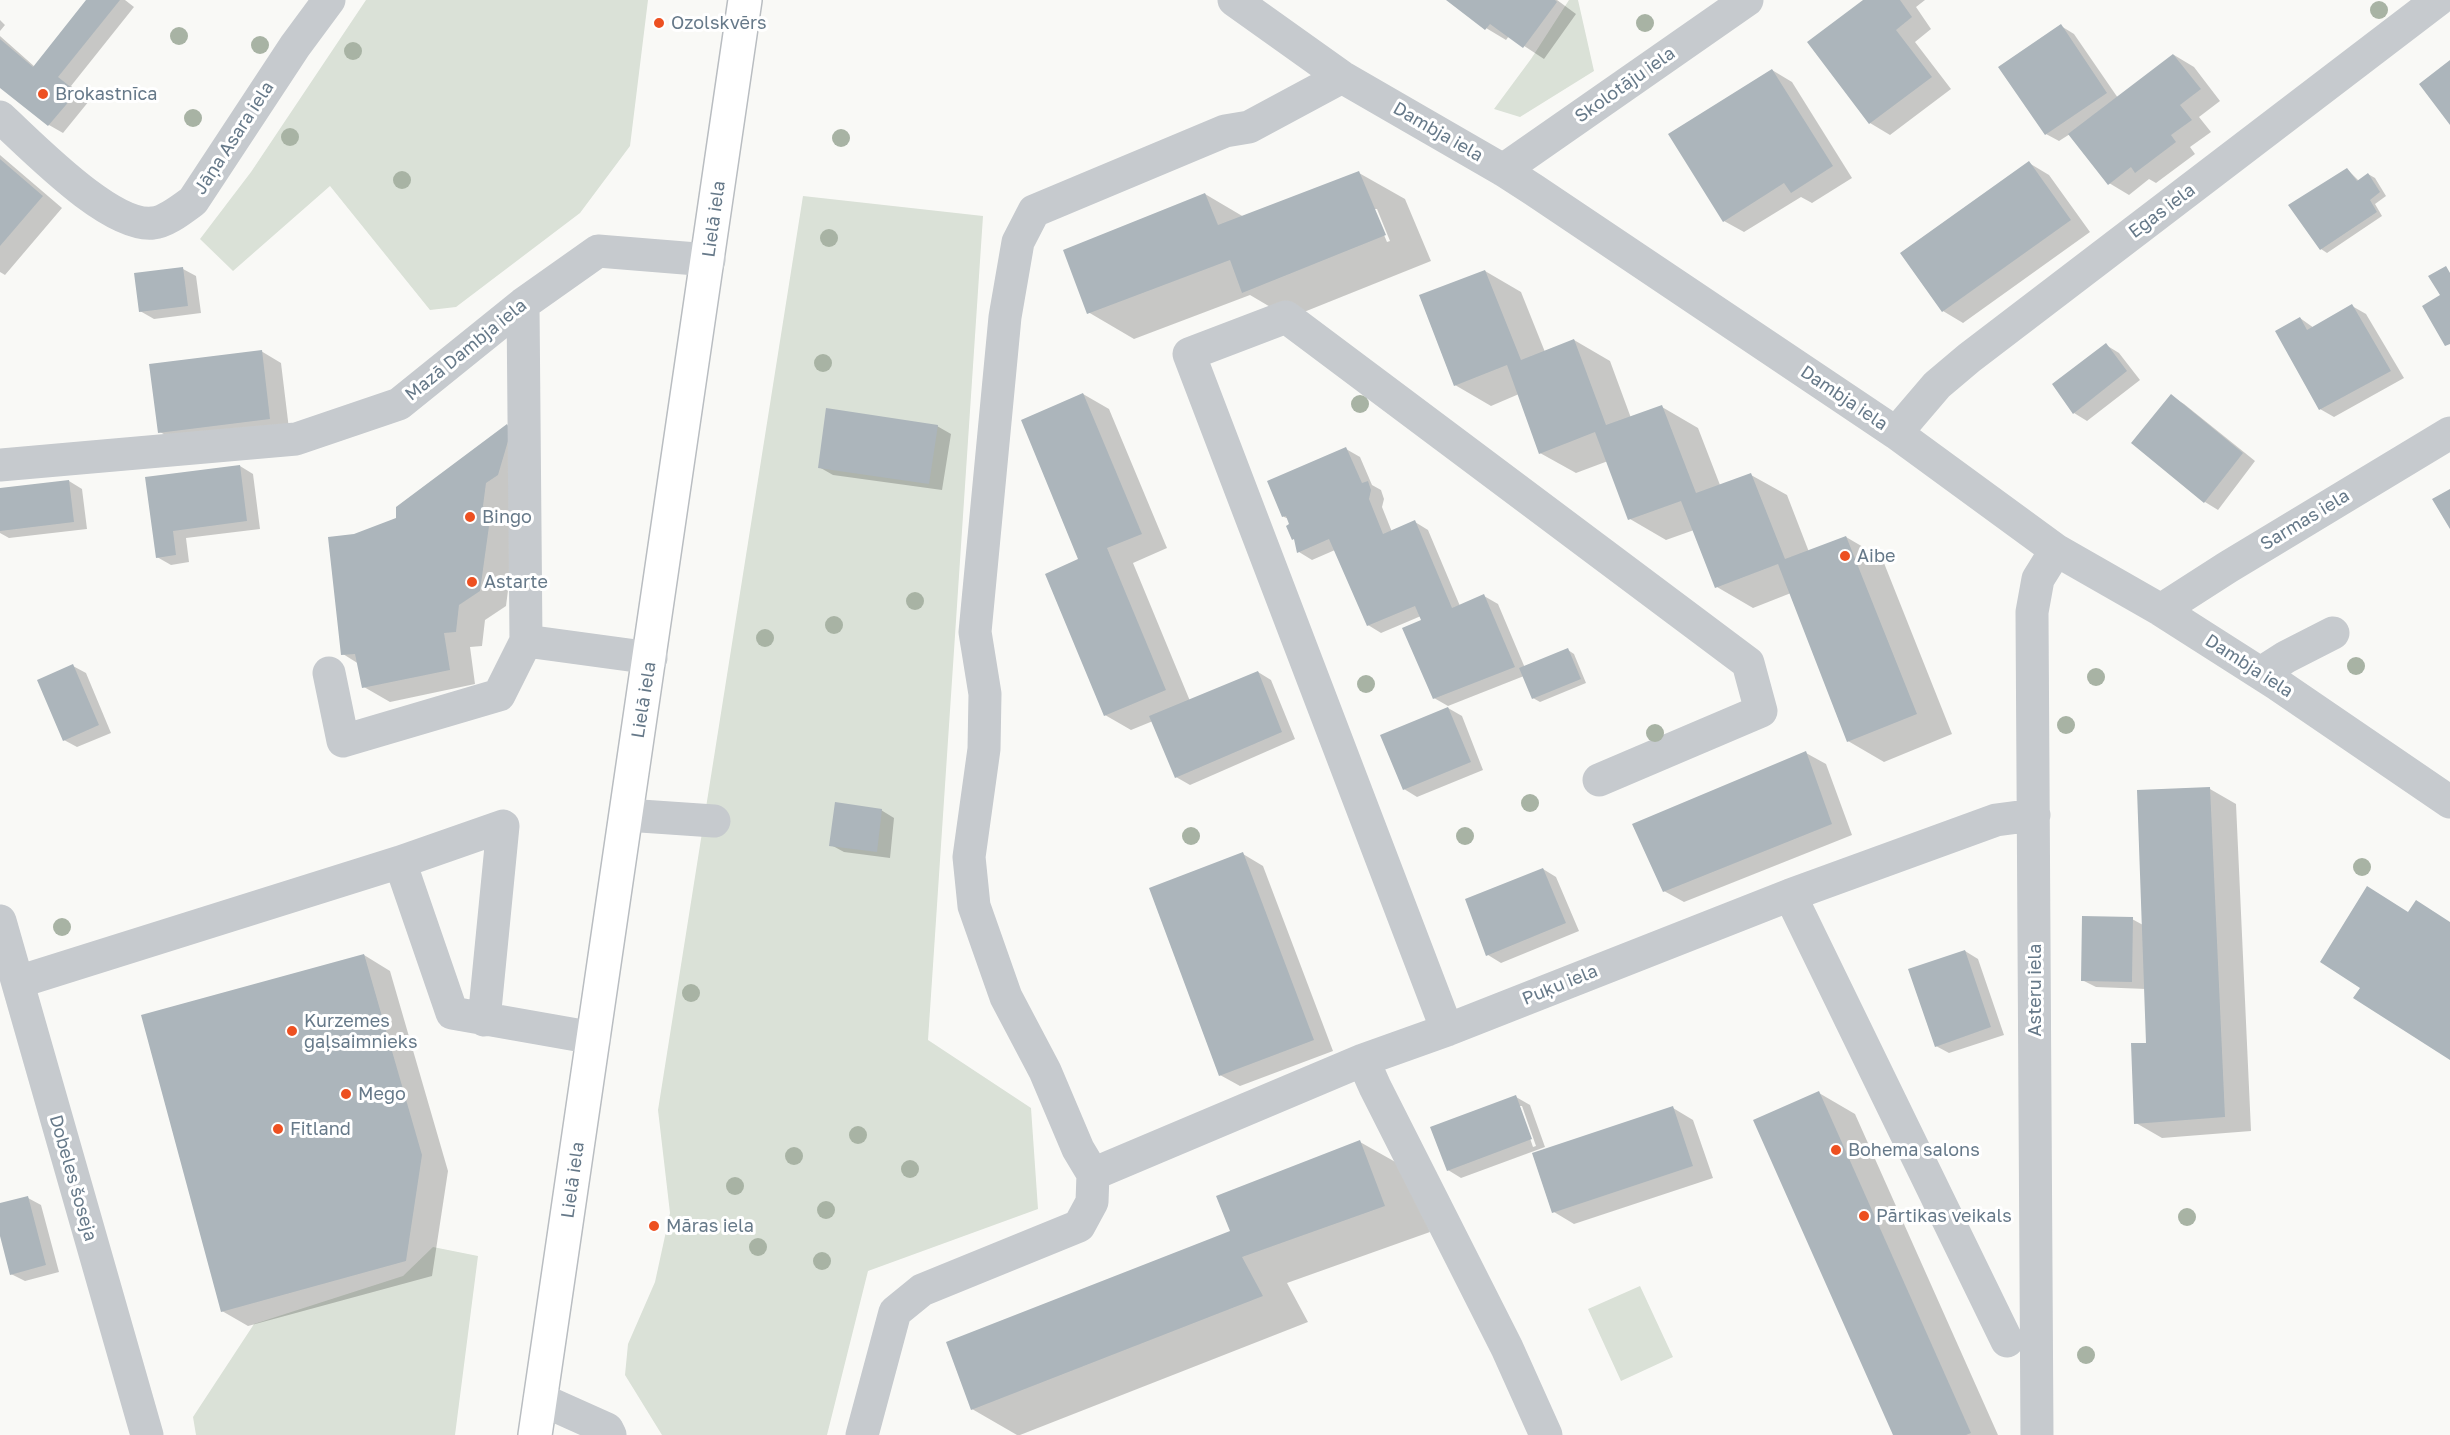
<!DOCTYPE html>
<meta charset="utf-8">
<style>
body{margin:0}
canvas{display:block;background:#f9f9f6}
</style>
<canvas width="2450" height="1435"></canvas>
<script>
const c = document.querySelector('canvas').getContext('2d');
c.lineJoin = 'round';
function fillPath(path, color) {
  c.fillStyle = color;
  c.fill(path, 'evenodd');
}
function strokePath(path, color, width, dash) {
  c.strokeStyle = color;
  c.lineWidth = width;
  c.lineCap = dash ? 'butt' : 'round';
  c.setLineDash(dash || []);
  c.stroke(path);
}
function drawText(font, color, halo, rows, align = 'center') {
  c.font = font + ' "Golos Text",sans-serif';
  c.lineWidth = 6;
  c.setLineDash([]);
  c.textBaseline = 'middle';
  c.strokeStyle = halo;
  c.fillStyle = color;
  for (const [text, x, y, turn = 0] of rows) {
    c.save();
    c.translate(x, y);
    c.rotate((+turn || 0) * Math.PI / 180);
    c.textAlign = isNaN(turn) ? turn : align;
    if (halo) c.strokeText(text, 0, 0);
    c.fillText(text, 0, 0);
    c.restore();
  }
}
const green = new Path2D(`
 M366,0H648L630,146L580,213L456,307L430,310L330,186L233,271L200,239L251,172Z
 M1569,0H1578L1594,71L1520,117L1494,109L1531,59Z
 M803,196L983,216L928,1040L1031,1108L1038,1209L868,1271L827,1435H662L625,1375L628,1344L655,1282L670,1213L658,1110Z
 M433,1247L478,1256L455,1435H196L193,1417L254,1324L403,1276Z
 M1640,1286L1673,1357L1621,1381L1588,1309Z`);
const shadow = new Path2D(`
 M88,0H125L134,7L71,86L89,101L63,133L49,125L0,86V36L35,67Z
 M1450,0H1557L1576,14L1544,59L1509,36L1506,40L1486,28Z
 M1866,0H1925L1916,7L1931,29L1915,42L1951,89L1890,135L1870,123L1809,42Z
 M0,20L5,25L0,31Z
 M2061,26L2074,34L2118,98L2174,55L2194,67L2220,101L2199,117L2211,132L2190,147L2195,154L2156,183L2149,179L2129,195L2109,183L2070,134L2059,141L2046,134Z
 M1772,70L1792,82L1852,178L1812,203L1801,197L1744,232L1724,221Z
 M0,155L62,208L5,275L0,272Z
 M2029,163L2049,175L2090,232L1963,323L1943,311Z
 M2347,169L2359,181L2368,174L2375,178L2386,196L2375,204L2382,216L2327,253L2321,249Z
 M1359,173L1405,199L1431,261L1289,318L1250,295L1134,339L1088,312L1205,194L1244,217ZM1373,209H1377L1390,241L1387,242Z
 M183,269L196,276L201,313L154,319L140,311Z
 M1485,271L1521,292L1545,352L1574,340L1610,361L1631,418L1662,407L1698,428L1720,485L1751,475L1787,495L1809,552L1846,537L1882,558L1952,734L1884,762L1848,741L1791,593L1753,608L1717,587L1694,530L1666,540L1630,519L1608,461L1576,473L1540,453L1519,394L1491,406L1455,385Z
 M2352,306L2366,314L2404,378L2334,417L2320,409L2277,332L2300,318L2314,328Z
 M2106,345L2119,353L2140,380L2087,421L2074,413Z
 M261,351L281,363L289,429L180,443L160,432Z
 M1083,394L1109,409L1167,548L1133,563L1190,701L1258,672L1271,680L1295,739L1190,785L1176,777L1153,721L1131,730L1105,715L1080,560Z
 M2171,396L2184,404L2255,461L2218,510L2205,502Z
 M507,426L534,441L515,535L506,606L485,620L482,646L470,647L475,684L390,702L364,687L359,664L343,654L354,536L398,519Z
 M937,426L951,434L942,490L833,475L819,467Z
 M1346,449L1360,457L1372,485L1381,490L1384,499L1382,507L1392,532L1415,522L1428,530L1460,606L1484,596L1498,604L1525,668L1568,650L1574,654L1586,683L1540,702L1533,698L1524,676L1448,706L1434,698L1421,616L1381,633L1368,625L1335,550L1312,560L1299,552L1296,541L1288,527L1291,525L1289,519L1284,517L1269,482Z
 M240,466L253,474L260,529L186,538L189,562L171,565L157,557L147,478Z
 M69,481L82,489L87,529L9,538L0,533V489Z
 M73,666L86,673L111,733L77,747L64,740Z
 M1448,708L1462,716L1483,770L1417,797L1404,789Z
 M1806,753L1826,764L1852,835L1684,902L1664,891Z
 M2210,789L2236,804L2251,1131L2162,1138L2136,1123L2148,1044L2146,989L2096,987L2082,980L2132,919L2143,925Z
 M881,810L894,818L890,858L844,852L831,845Z
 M1243,854L1263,866L1333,1051L1240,1086L1220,1075Z
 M1543,869L1556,877L1579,931L1501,963L1488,955Z
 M1965,951L1978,959L2004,1035L1949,1053L1936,1046Z
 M364,955L390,971L448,1171L432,1276L248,1326L222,1311Z
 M1819,1093L1855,1114L1998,1435H1895Z
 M1516,1097L1530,1105L1545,1147L1461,1178L1448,1170ZM1519,1106H1522L1536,1146L1533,1147Z
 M1673,1108L1693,1120L1713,1178L1574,1224L1554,1212Z
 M1360,1142L1406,1168L1430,1232L1287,1283L1308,1322L1020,1435H1017L972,1409Z
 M28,1198L41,1205L59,1272L25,1281L11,1274L0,1230V1205Z`);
const building = new Path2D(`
 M86,0H120L58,77L77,92L48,126L0,88V39L33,67Z
 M1446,0H1555L1557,2L1523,48L1490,24L1485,30Z
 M1863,0H1900L1912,17L1896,30L1932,77L1869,124L1807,42Z
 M2061,24L2107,93L2045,135L1998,67Z
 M2173,54L2201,89L2180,105L2192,120L2171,135L2176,142L2135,173L2131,167L2108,185L2068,134Z
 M2450,60V125L2419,84Z
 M1772,69L1833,166L1791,193L1784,183L1723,222L1668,134Z
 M0,159L43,196L0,246Z
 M2029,161L2071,220L1942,312L1900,253Z
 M2347,168L2357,181L2368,173L2380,192L2370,200L2377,212L2320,250L2288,205Z
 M1359,171L1386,235L1242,293L1230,260L1087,314L1063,250L1205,193L1218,225Z
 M2446,266L2450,273V344L2445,346L2422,306L2440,295L2428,276Z
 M183,267L188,306L139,312L134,273Z
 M1485,270L1521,360L1574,339L1606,425L1662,405L1696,493L1751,473L1785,559L1846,536L1917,714L1847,742L1778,564L1715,588L1681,501L1628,520L1595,432L1539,454L1507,365L1454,386L1419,295Z
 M2352,304L2391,371L2319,410L2275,331L2300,317L2307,330Z
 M2106,343L2127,371L2073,414L2052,384Z
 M262,350L270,419L158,433L149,364Z
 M1083,393L1142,534L1107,548L1166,690L1104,716L1045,574L1078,559L1021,420Z
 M2171,394L2243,453L2204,503L2131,443Z
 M826,408L938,425L929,484L818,468Z
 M507,424L511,431L498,475L486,483L483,506L490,519L480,591L459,605L456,632L444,633L450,670L362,688L355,654L341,655L328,537L354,534L396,518V507Z
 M1346,447L1362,483L1368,481L1371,490L1369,499L1383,534L1415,520L1452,608L1484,594L1515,667L1433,699L1402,628L1421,620L1415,606L1367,626L1329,539L1297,553L1294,539L1292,540L1286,526L1289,524L1286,516L1282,517L1267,481Z
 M240,465L247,521L173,531L176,555L156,558L145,477Z
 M69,480L74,522L0,531V488Z
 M2450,489V529L2432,499Z
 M1568,648L1581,679L1532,699L1519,668Z
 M73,664L99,725L63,741L37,680Z
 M1258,671L1282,732L1175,778L1149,716Z
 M1448,707L1471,762L1403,790L1380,735Z
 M1806,751L1832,824L1663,892L1632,824Z
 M2210,787L2225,1117L2134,1124L2131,1043H2146L2137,790Z
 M835,802L882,809L877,852L829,846Z
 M1243,852L1314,1040L1219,1076L1149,888Z
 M1543,868L1566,923L1486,956L1465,899Z
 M2367,886L2408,912L2416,900L2450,922V1060L2353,998L2360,988L2320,962Z
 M2082,916L2133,917L2132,982L2081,981Z
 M1965,950L1991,1027L1935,1047L1908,969Z
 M364,954L422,1155L406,1261L221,1312L141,1015Z
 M1819,1091L1971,1433L1966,1435H1893L1753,1120Z
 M1516,1095L1532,1139L1447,1171L1430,1127Z
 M1673,1106L1693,1166L1552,1213L1532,1153Z
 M1360,1140L1385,1206L1242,1257L1263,1296L971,1410L946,1342L1230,1231L1216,1196Z
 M28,1196L46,1265L10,1275L0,1236V1203Z`);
const minor = new Path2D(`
 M1234,0L1342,77L1503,170L1534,190L1896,433L2056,550L2161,610L2277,684L2450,802
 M0,117C32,146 110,228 153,223C166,222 182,209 193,201L295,46L329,0
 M1503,170L1747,0
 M1896,433L1937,385L1969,358L2438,0
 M0,465L296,439L399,404L523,304L598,251L709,260
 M2161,610L2228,567L2450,433
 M526,641L651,658
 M329,673L343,741L499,695L526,641L523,304
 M2261,673L2286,657L2333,633
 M626,815L714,821
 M400,862L503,826L484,1020
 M1790,895L2007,1341
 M0,921L147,1435
 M18,982L400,862L452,1013L594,1038
 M1447,1030L1189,354L1286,317L1748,663L1761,711L1599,780
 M1363,1060L1375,1087L1507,1348L1546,1435
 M1093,1174L1363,1060L1447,1030L1790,895L1996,820L2034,815
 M540,1399L607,1429L610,1435
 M862,1435L895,1312L922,1290L1079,1226L1092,1202L1093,1174L1078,1149L1045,1071L1006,997L974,906L969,857L984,749L985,694L975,632L1005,317L1018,242L1034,211L1225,131L1249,127L1342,77
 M2037,1435L2032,612L2038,579L2056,550`);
const major = new Path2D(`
 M535,1435C604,957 678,479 745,0`);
const trees = [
 [2379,10],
 [1645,23],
 [179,36],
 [260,45],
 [353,51],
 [193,118],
 [290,137],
 [841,138],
 [402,180],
 [829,238],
 [823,363],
 [1360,404],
 [915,601],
 [834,625],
 [765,638],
 [2356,666],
 [2096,677],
 [1366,684],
 [2066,725],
 [1655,733],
 [1530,803],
 [1191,836],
 [1465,836],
 [2362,867],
 [62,927],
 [691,993],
 [858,1135],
 [794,1156],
 [910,1169],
 [735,1186],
 [826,1210],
 [2187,1217],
 [758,1247],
 [822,1261],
 [2086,1355]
];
const markers = [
 [659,23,6,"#ed5021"],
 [43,94,6,"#ed5021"],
 [470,517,6,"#ed5021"],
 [1845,556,6,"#ed5021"],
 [472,582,6,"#ed5021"],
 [292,1031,6,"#ed5021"],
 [346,1094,6,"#ed5021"],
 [278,1129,6,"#ed5021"],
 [1836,1150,6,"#ed5021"],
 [1864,1216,6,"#ed5021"],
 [654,1226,6,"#ed5021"]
];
const poiNames = [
 ["Ozolskvērs",671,23],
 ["Brokastnīca",55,94],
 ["Bingo",482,517],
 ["Aibe",1857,556],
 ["Astarte",484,582],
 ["Kurzemes",304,1021],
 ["gaļsaimnieks",304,1042],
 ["Mego",358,1094],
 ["Fitland",290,1129],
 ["Bohema salons",1848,1150],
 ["Pārtikas veikals",1876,1216],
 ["Māras iela",666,1226]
];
const streetNames = [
 ["Skolotāju iela",1625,85,-35],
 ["Dambja iela",1438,132,30],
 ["Jāņa Asara iela",234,138,-57],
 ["Egas iela",2162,211,-37],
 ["Lielā iela",714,219,-82],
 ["Mazā Dambja iela",466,350,-39],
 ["Dambja iela",1844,398,34],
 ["Sarmas iela",2305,520,-31],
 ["Dambja iela",2249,666,33],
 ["Lielā iela",644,700,-81],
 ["Puķu iela",1560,985,-22],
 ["Asteru iela",2035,990,-90],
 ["Dobeles šoseja",73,1178,74],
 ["Lielā iela",573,1180,-82]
];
fillPath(green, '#dae1d7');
fillPath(shadow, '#0003');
fillPath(building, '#acb5bb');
strokePath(major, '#b9bdc1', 36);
strokePath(minor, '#c6cace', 33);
strokePath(major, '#fff', 33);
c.fillStyle = '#a8b3a4';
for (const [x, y] of trees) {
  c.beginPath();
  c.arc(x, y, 9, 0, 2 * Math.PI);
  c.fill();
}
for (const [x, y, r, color] of markers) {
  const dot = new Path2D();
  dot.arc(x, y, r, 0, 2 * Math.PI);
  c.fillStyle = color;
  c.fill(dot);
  strokePath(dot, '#fff', 2);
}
drawText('18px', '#667989', '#fff', poiNames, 'left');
drawText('18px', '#667989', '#fff', streetNames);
</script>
